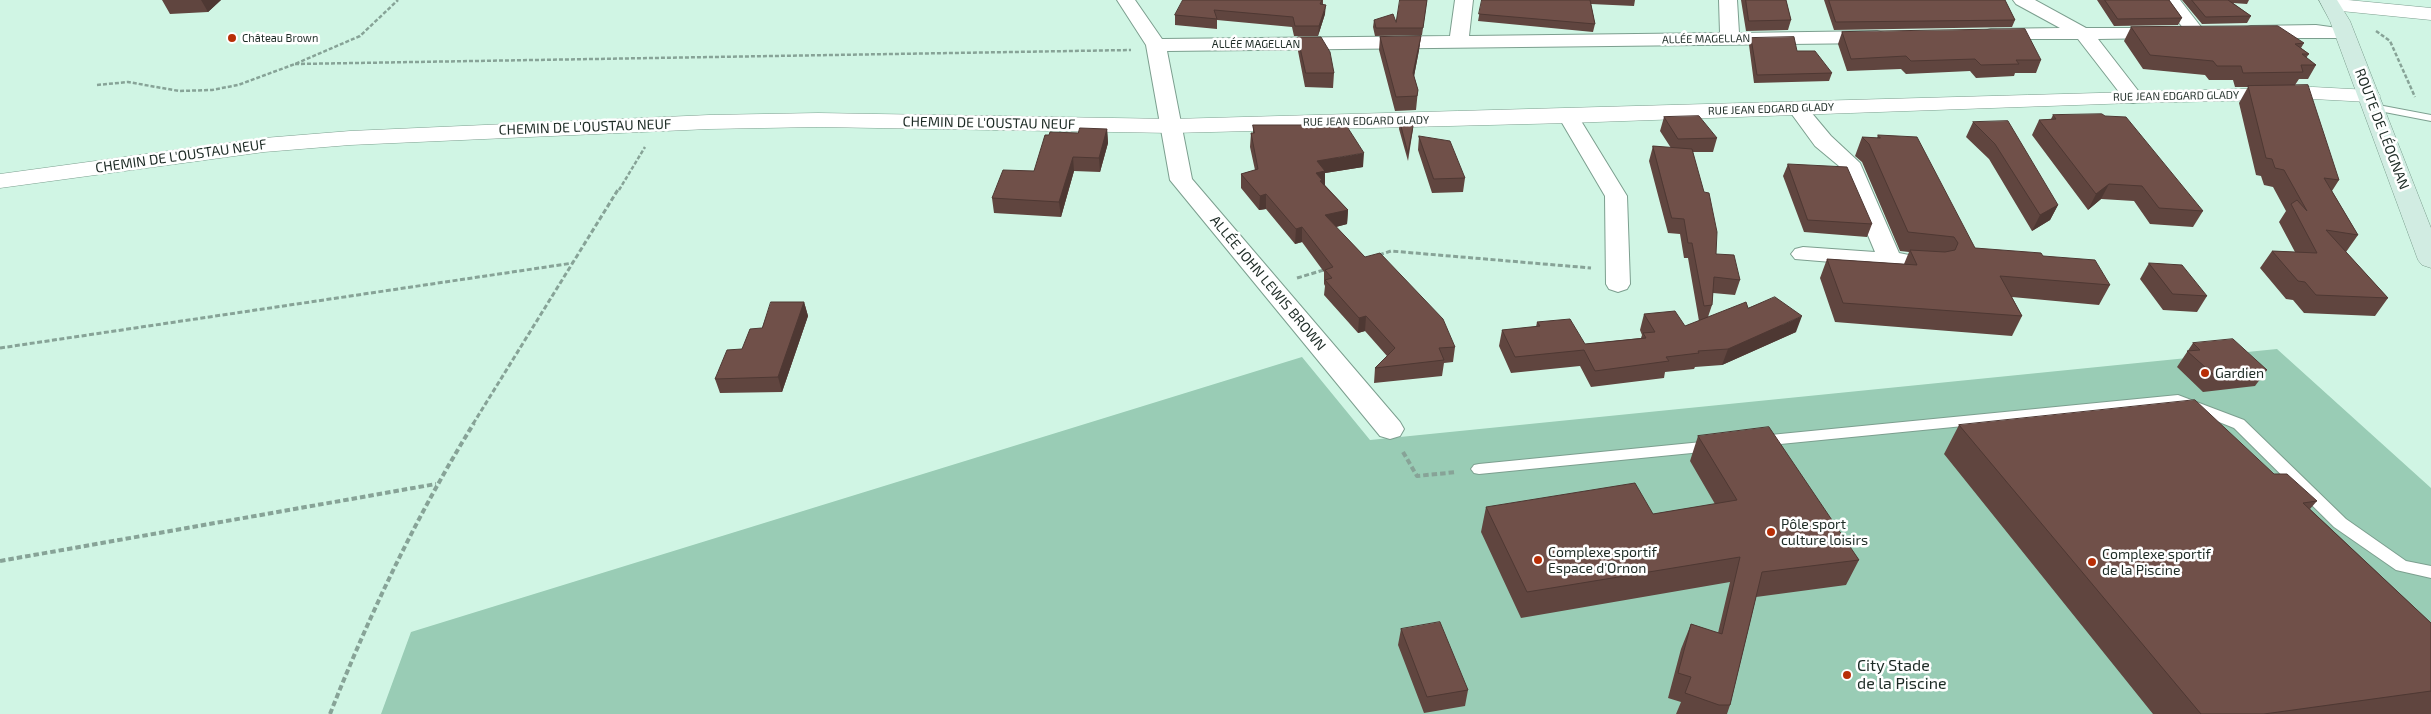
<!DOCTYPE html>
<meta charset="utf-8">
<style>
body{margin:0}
canvas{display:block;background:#d0f5e4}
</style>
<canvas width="2431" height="714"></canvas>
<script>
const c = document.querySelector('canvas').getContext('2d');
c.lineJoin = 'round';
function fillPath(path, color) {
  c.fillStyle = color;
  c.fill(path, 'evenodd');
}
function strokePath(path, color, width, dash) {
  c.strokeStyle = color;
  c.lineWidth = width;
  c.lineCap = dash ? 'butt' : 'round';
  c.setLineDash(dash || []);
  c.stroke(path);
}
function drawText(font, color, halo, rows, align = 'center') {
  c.font = font + ' "Exo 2",sans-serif';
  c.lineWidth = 5;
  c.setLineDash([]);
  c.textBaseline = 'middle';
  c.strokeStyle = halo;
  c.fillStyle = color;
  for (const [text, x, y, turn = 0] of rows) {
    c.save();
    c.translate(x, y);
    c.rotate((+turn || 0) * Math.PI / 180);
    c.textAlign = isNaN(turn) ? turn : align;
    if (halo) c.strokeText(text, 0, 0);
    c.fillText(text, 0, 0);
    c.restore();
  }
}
const green = new Path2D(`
 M2277,349L2431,488V714H381L411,632L1302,357L1370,440Z`);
const pathFar2 = new Path2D(`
 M2376,31L2390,41L2415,97
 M295,64L1131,50
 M97,85L128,82L179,91L212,90L238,85L295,64L360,36L398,0
 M619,190L645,147`);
const pathFar1 = new Path2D(`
 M1379,255L1391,251L1591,268
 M1297,278L1327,269
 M0,348L573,263
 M473,424L619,188`);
const path = new Path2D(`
 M1403,452L1417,476L1457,472
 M0,561L436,484
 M330,714C370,613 417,515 474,423`);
const service = new Path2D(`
 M2373,104L2431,115V121L2369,109V105Z
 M2178,395L2244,420L2346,519L2406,561L2431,566V578L2396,570L2334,527L2234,428L2177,405L1760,446L1755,445L1753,441L1755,437L1760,436Z
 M1712,441L1717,442L1719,446L1717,450L1712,451L1479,474L1474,473L1471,469L1474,465L1479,464Z`);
const minor = new Path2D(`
 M1117,0H1135L1162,39L1450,36L1455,0H1473L1469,36L1720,33L1719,0H1737L1739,33L1877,31L1884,33L1886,37L1884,41L1877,43L1167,51L1192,179L1400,422L1404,429L1400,436L1390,439L1380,436L1170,180L1146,45Z
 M2013,0H2035L2086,28H2169L2171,32L2169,36L2162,38L2098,39L2143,97L2140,101L2133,103L2126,101L2078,39H1984L1982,35L1984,31L1991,29L2060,28L2016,4Z
 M2162,0H2180L2205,32L2203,36H2189Z
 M2316,25L2352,30L2354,34L2352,38H2251L2244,36L2242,32L2244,28L2251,26Z
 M1798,103L1805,105L1831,136L1860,163L1899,253L1914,256L1917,261L1914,266L1905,268L1795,259L1791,254L1795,249L1803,247L1875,252L1839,166L1815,146L1788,109L1791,105Z
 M1568,110L1575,112L1578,116L1627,196L1630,284L1627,289L1618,292L1609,289L1606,284L1605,196L1558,116L1561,112Z`);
const tertiary = new Path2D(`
 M2324,0H2348L2431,8V20L2331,10L2324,8L2322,4Z
 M2313,87L2369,90L2377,91L2380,96L2377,101L2369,102L2313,99L2133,103L1568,123L1172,133L818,127L709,129L350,145L264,152L0,188V174L264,138L350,131L709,115L818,113L1172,119Z`);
const secondary = new Path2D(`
 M2319,0H2337L2350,21L2431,228V268L2422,265L2418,260L2330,21Z`);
const wall = new Path2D(`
 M162,0H221L208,12L170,14Z
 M1183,0H1323V4L1325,14L1318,36H1294L1292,27L1217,20V29L1175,25V15Z
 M1427,0L1422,35L1375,36L1373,27L1374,20L1396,22Z
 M1482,0H1635L1634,6L1591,4L1595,24L1593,32L1478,21Z
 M1741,0H1786L1791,20L1788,30L1746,31Z
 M1824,0H2005L2015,20L2012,27L1834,30Z
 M2097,0H2169L2182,18L2178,25L2114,26Z
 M2182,0H2249L2247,4L2233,3L2251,16L2247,23L2202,24Z
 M2131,27L2304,43L2301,48L2309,54L2306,58L2316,65L2308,79H2299L2295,85L2339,180L2332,191L2358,235L2346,252L2388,298L2375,316L2304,313L2293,300L2286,299L2260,268L2272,251L2295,252L2279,222L2286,211L2273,187L2264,185L2261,176L2256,175L2239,103L2248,87H2235L2233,80H2209L2205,75L2143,69L2124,41Z
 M1842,32L2041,60L2036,73H2015L2014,76L1976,78L1970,71L1906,74L1901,69L1847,71L1838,44Z
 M1421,36L1419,50L1414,76L1418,90L1416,110L1395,111L1379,50L1380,37Z
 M1298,37L1334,73L1333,88L1305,87L1298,51Z
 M1751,38L1832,73L1829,81L1754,83L1749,45Z
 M2053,115L2203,211L2193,227L2150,224L2134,201L2101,199L2088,210L2032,135L2039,120L2051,119Z
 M1664,117L1717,138L1713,152H1693L1716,254L1740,280L1735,295L1713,293L1712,305L1708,317L1748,308L1796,332L1722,365L1695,367L1694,369L1665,372L1664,378L1591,387L1580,366L1511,373L1499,346L1502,330L1536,327L1537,322L1585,344L1641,338L1642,335L1640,330L1644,314L1685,326L1699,321L1688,258H1684L1680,234L1668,233L1649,161L1653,146L1671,148L1660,131Z
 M1400,121L1413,129L1408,161L1399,129Z
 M1973,122L2058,205L2050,220L2032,231L1989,159L1966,137Z
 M1253,125L1363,167L1325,173V185L1348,210L1347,224L1336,227L1365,257L1455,347L1453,362L1444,363L1442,376L1374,383L1375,368L1387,356L1365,331L1358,333L1324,295L1325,286L1324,284V272L1302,242L1295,244L1266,209L1259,210L1241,188V174L1255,170L1250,147L1251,133H1253Z
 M1107,129L1108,143L1100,172L1074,171L1061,217L994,213L992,198L1034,171L1078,133Z
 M1878,135L1975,248L2043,256L2110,285L2099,305L2012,297L2022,316L2012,336L1835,322L1820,278L1827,259L1904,264L1909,252L1900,251L1862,162L1855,156L1862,137L1877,138Z
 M1419,136L1465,178L1463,192L1432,193L1418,150Z
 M1788,164L1872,224L1867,237L1804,232L1783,176Z
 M2149,263L2207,296L2197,312L2163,310L2140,279Z
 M804,302L808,316L782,392L720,393L715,379L742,349L762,328Z
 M2193,343L2267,370L2255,386L2203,392L2177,367Z
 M1959,425L2274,474L2317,501L2310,509L2431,623V714H2153L1944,454Z
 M1698,436L1859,560L1846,585L1756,597L1730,705L1727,714H1676L1681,702L1668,698L1681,649L1691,624L1718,633L1730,582L1521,618L1481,532L1486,507L1653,514L1715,504L1690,461Z
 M1401,629L1468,690L1465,706L1424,713L1398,645Z`);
const shadedWall = new Path2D(`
 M201,0H221L208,12Z
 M1326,5L1325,14L1318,36L1319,26Z
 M1421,36L1419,50L1412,87L1413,73Z
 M1107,129L1108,143L1100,172L1099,158Z
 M1364,153L1363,167L1325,173V185L1315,188L1317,161Z
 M1073,157L1074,171L1061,217L1059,202Z
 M2109,184L2101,199L2088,210L2096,194Z
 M1266,194V209L1259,210L1260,196Z
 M2058,205L2050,220L2032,231L2040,215Z
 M1348,210L1347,224L1324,230L1325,215Z
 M1302,227V242L1295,244L1296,229Z
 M804,302L808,316L782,392L778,377Z
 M1366,316L1365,331L1358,333L1359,318Z
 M1802,316L1796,332L1722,365L1728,349Z`);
const building = new Path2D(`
 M1183,0H1322L1320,4L1326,5L1319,26H1295L1293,17L1214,10L1217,19L1175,15Z
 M1400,0H1427L1423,28H1376L1374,20L1393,14L1396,22Z
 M1482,0H1590L1595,24L1479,14Z
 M1746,0H1786L1791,20L1749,21Z
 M1829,0H2005L2015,20L1836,22Z
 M2105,0H2169L2182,18L2118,19Z
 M2192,0H2228L2251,16L2206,17Z
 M2278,26L2304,43L2295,44L2309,54H2302L2316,65H2301L2303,72L2243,73L2241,66H2217L2213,61L2150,55L2131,27Z
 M2025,29L2041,60H2016L2019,64L1981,65L1975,59L1911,61L1906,56L1851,59L1842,32Z
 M1421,36L1413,73L1418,90L1417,96L1396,97L1380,37Z
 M1298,37H1321L1330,52L1334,73H1306Z
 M1794,37L1797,51H1815L1832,73L1757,75L1751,38Z
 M2308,85L2339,180L2324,178L2358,235L2326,230L2388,298L2316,295L2305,282L2298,281L2272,251L2317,253L2291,204L2297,200L2307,211L2284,170L2275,168L2272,159L2266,158L2248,86Z
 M2102,114L2105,116L2126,117L2203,211L2159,208L2142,186L2109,184L2096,194L2039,120L2056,119L2053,115Z
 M1699,116L1717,138L1678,139L1664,117Z
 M1400,121H1414L1408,153Z
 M2008,121L2058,205L2040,215L1995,144L1973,122Z
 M1253,125H1346L1364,153L1317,161L1325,171L1316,173L1322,180L1320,181L1348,210L1325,215L1365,257L1380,253L1443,319L1455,347L1439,348L1444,360L1375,368L1395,348L1366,316L1359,318L1325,280L1332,278L1325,270L1333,267L1302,227L1296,229L1266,194L1260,196L1241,174L1258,169L1251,133H1254Z
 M1080,128L1107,129L1099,158L1073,157L1059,202L992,198L1003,170L1034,171L1045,135H1049L1050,132L1078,133Z
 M1878,135L1917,137L1975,248L2041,253L2043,256L2095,260L2110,285L2000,276L2022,316L1843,303L1827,259L1917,265L1910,250L1945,252L1955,250L1958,243L1954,237L1908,232L1869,144L1862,137L1880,138Z
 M1419,136L1450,141L1465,178L1434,179Z
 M1653,146L1692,149L1704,192L1709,193L1717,232L1716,254L1734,255L1740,280L1714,277L1712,305L1704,306L1692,243H1688L1684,219L1672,218Z
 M1788,164L1847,167L1872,224L1808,220Z
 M2149,263L2182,265L2207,296L2173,294Z
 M1775,297L1802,316L1728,349L1698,351L1699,353L1666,357L1669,361L1595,371L1584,350L1515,357L1502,330L1540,326L1537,322L1570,319L1585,344L1646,338L1643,333L1655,332L1644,314L1675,311L1685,326L1746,302L1748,308Z
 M771,302H804L778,377L715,379L727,350L742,349L750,329L762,328Z
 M2233,339L2267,370L2214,375L2187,351L2200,350L2193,343Z
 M2195,400L2274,474H2287L2317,501L2303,503L2431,623V691L2264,714H2201L1959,425Z
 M1769,427L1859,560L1762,572L1730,705H1719L1685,693L1691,677L1678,673L1691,624L1722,634L1740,557L1527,592L1486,507L1635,483L1653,514L1737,500L1698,436Z
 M1440,622L1468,690L1427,697L1401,629Z`);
const markers = [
 [232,38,5,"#b82e06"],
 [2205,373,5,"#b82e06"],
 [1771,532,5,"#b82e06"],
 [1538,560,5,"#b82e06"],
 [2092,562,5,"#b82e06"],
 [1847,675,5,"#b82e06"]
];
const farPoinames = [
 ["Château Brown",242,38]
];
const farStreetnames = [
 ["ALLÉE MAGELLAN",1706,39,-1],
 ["ALLÉE MAGELLAN",1256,44],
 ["RUE JEAN EDGARD GLADY",2176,96,-1],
 ["RUE JEAN EDGARD GLADY",1771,109,-2],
 ["RUE JEAN EDGARD GLADY",1366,121,-1]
];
const streetNames = [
 ["CHEMIN DE L'OUSTAU NEUF",989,123,1],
 ["CHEMIN DE L'OUSTAU NEUF",585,127,-2],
 ["ROUTE DE LÉOGNAN",2382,129,69],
 ["CHEMIN DE L'OUSTAU NEUF",181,156,-8],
 ["ALLÉE JOHN LEWIS BROWN",1268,283,50]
];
const poiNames = [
 ["Gardien",2215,373],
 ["Pôle sport",1781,524],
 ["culture loisirs",1781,540],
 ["Complexe sportif",1548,552],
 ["Espace d'Ornon",1548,568],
 ["Complexe sportif",2102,554],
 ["de la Piscine",2102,570]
];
const nearPoinames = [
 ["City Stade",1857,666],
 ["de la Piscine",1857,684]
];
fillPath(green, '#99ccb5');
strokePath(service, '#7c9f8f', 2);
strokePath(minor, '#7c9f8f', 2);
strokePath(tertiary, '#7c9f8f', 1);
strokePath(secondary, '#7c9f8f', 1);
strokePath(pathFar2, '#87a397', 2.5, [4, 2]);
strokePath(pathFar1, '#87a397', 3, [5, 2.5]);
strokePath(path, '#87a397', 4, [5.5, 3]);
fillPath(service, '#fff');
fillPath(minor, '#fff');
fillPath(tertiary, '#fff');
fillPath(secondary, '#d1ece2');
fillPath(wall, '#60453f');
fillPath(shadedWall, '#4e3833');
fillPath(building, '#705049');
strokePath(building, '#4e3833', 1);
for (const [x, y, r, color] of markers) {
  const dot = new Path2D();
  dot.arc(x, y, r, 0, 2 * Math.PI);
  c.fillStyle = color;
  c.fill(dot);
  strokePath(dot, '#fff', 2);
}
drawText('11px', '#1d2b25', '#fff', farPoinames, 'left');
drawText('11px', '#1d2b25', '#fff', farStreetnames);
drawText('14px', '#1d2b25', '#fff', streetNames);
drawText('14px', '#1d2b25', '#fff', poiNames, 'left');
drawText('16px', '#1d2b25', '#fff', nearPoinames, 'left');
</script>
